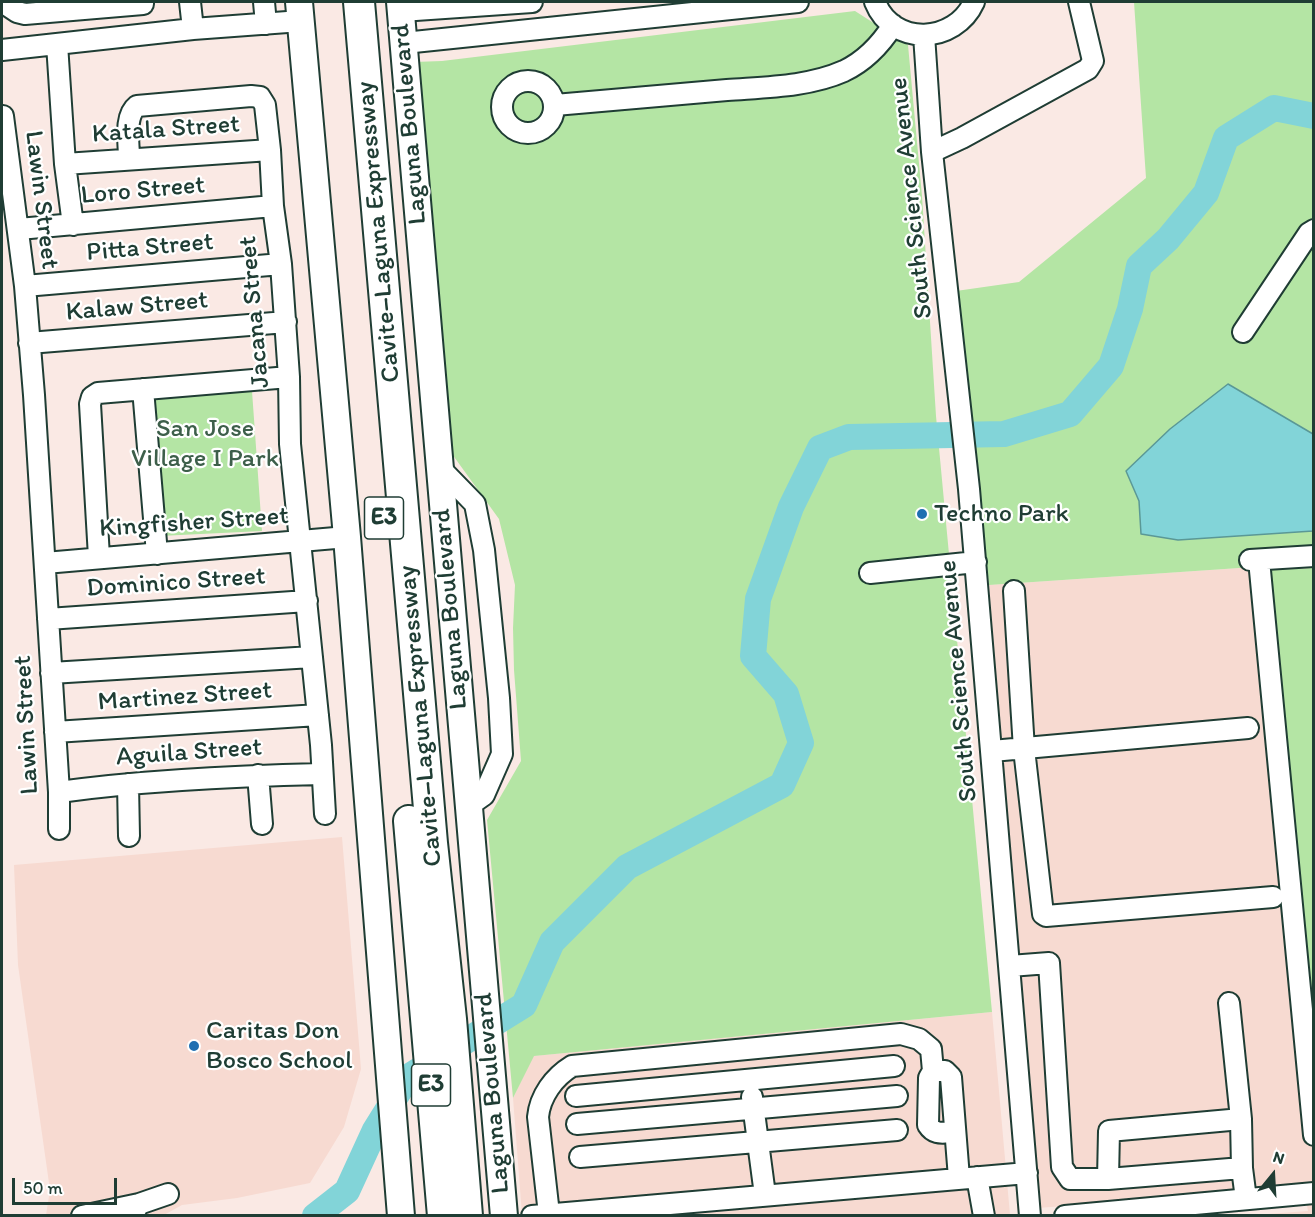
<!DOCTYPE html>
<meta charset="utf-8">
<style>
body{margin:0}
#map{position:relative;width:1315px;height:1217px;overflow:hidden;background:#fae9e4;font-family:Itim,sans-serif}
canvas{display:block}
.frame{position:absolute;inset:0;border:3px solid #1f3d34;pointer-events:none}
.north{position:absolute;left:1243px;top:1145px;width:60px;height:60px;-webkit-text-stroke:4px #fff;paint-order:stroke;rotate:18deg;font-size:16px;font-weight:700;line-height:24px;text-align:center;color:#1f3d34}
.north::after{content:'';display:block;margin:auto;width:21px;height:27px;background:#1f3d34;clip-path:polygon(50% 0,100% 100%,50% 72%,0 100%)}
.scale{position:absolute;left:12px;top:1178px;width:105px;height:27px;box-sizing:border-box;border:3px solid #1f3d34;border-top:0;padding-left:8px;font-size:18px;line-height:21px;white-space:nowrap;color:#1f3d34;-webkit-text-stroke:4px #fff;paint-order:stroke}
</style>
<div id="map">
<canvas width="1315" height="1217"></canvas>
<div class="frame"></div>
<div class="north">N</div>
<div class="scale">50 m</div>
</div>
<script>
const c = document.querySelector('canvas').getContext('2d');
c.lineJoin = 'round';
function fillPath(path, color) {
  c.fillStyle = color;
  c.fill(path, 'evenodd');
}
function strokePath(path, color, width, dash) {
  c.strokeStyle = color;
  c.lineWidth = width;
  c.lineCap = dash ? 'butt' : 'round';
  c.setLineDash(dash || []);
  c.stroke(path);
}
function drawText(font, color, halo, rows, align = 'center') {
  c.font = font + ' Itim,sans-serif';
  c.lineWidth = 4.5;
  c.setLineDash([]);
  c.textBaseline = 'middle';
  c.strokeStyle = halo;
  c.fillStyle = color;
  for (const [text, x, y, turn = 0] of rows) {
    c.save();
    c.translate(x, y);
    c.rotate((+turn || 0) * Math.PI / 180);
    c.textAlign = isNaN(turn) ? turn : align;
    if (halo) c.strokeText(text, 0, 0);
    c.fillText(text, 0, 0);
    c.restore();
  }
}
const built = new Path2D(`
 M1313,563V1215H1254L1308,1211L1304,1189L1037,1208L1013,925L989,585Z
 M342,837L361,1069L344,1127L310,1183L237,1198L182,1205L164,1215H46L50,1190L18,965L14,865Z
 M992,1012L1010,1215H522L513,1098L533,1056Z`);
const green = new Path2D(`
 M1134,2H1313V434L1228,384L1126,471L1139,501L1141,534L1178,540L1313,531V563L989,585L956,291L1019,282L1146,178Z
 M855,11L908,45L922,196L936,416L992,1012L534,1056L513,1098L487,820L521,761L514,670L513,628L515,585L499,519L452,454L414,62L442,61Z
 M252,391L262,531L160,536L150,395Z
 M1313,568H1314L1313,1003L1270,570Z`);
const water = new Path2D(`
 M1228,384L1313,434V531L1178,540L1141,534L1139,501L1126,471L1170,429Z`);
const river = new Path2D(`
 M315,1216L347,1191L375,1130L408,1077L524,1005L552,942L627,867L782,785L801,743L786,694L753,656L758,599L791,507L820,448L849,437L1004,434L1070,414L1111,366L1130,309L1139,266L1168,239L1206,193L1226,138L1274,108L1314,116`);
const minor = new Path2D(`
 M8,2V6L17,12L25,14L143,4
 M190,2L193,29
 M264,2L266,24
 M875,2C893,47 955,44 974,2
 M401,11L532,2
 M924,35L932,152L969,489L1030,1216
 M404,43L798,2
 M57,44L65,164L73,225
 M2,50L193,29L301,21
 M502 107a26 26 0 1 1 52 0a26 26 0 1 1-52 0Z
 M555,105C612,100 670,95 727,90C765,87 808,87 844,71C865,61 881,44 893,25
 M3,116L25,286L34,395L59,792V829
 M932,152L962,138L1088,69L1093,61L1079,2
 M129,158C129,143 124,116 137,106L251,96L260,97L265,105L270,150L273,206L281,264L289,377L290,444L321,745L325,814
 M65,164L270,150
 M19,229L273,206
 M25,286L281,264
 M1243,332L1309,233L1314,230
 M29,343L286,322
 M143,389L157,554
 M439,467L475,504L484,550L499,698L502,754L484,795L467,807
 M99,557L90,404L92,397L98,393L289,377
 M1250,560L1314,556
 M1259,560L1314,1135
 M45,563L347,537
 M870,573L976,562
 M1014,591L1024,749L1043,914L1046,916L1273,897
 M48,619L307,601
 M51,673L312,657
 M55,732L318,715
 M992,751L1248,728
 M258,775L262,824
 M128,784L129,836
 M59,792C146,780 234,776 322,774
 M1010,966L1049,963L1062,1167L1070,1179H1108L1109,1131L1241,1119L1229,1003
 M576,1096L894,1066
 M752,1097L765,1195
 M1241,1119L1242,1168
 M577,1124L897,1096
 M955,1132C944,1132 935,1136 928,1125L929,1078L933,1071H945L951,1077L959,1178
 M580,1157L897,1130
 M977,1177L984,1216
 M1108,1179L1242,1168L1246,1199
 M549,1214L538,1117C540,1096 554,1077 572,1066L901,1034L919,1039L931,1049L933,1071
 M82,1216L139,1204
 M132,1216L139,1204L168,1194
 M532,1216L1027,1173
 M1065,1216L1314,1193`);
const major = new Path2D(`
 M299,2L347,537L401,1216
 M400,2L504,1216`);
const highway = new Path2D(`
 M359,2L432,843L451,1019L467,1216
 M409,821L443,1216`);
const markers = [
 [922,514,6,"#1f6fb2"],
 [194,1046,6,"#1f6fb2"]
];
const shields = [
 [384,518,39],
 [431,1085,39]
];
const shieldNames = [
 ["E3",384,518],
 ["E3",431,1085]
];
const streetNames = [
 ["Laguna Boulevard",410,124,-95],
 ["Katala Street",166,130,-4],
 ["Loro Street",143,191,-5],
 ["South Science Avenue",912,198,-96],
 ["Lawin Street",41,200,83],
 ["Cavite–Laguna Expressway",379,232,-95],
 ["Pitta Street",150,248,-5],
 ["Kalaw Street",137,307,-5],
 ["Jacana Street",255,312,-95],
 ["Kingfisher Street",194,523,-4],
 ["Dominico Street",176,583,-4],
 ["Laguna Boulevard",451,609,-95],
 ["South Science Avenue",959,681,-95],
 ["Martinez Street",185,697,-4],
 ["Cavite–Laguna Expressway",421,716,-95],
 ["Lawin Street",27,725,-93],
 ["Aguila Street",189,753,-4],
 ["Laguna Boulevard",493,1093,-95]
];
const parkNames = [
 ["San Jose",205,429],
 ["Village I Park",205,459]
];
const poiNames = [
 ["Techno Park",934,514],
 ["Caritas Don",206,1031],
 ["Bosco School",206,1061]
];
fillPath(built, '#f7dad1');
fillPath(green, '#b4e5a4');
fillPath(water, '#82d4d8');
strokePath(water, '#5a9896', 1.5);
strokePath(river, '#82d4d8', 26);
strokePath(minor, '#1f3d34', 24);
strokePath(major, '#1f3d34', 30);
strokePath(highway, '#1f3d34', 34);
strokePath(minor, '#fff', 20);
strokePath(major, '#fff', 26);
strokePath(highway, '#fff', 30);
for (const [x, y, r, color] of markers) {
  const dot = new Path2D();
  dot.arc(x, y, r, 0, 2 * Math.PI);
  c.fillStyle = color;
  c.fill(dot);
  strokePath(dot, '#fff', 2);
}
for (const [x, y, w] of shields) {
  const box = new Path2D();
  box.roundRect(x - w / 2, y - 21, w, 42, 4.5);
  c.fillStyle = '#fff';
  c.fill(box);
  strokePath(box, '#1f3d34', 1.5);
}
drawText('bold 24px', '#1f3d34', null, shieldNames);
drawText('26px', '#1f3d34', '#fff', streetNames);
drawText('26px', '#3d5f4a', '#fff', parkNames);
drawText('26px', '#1f3d34', '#fff', poiNames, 'left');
</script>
